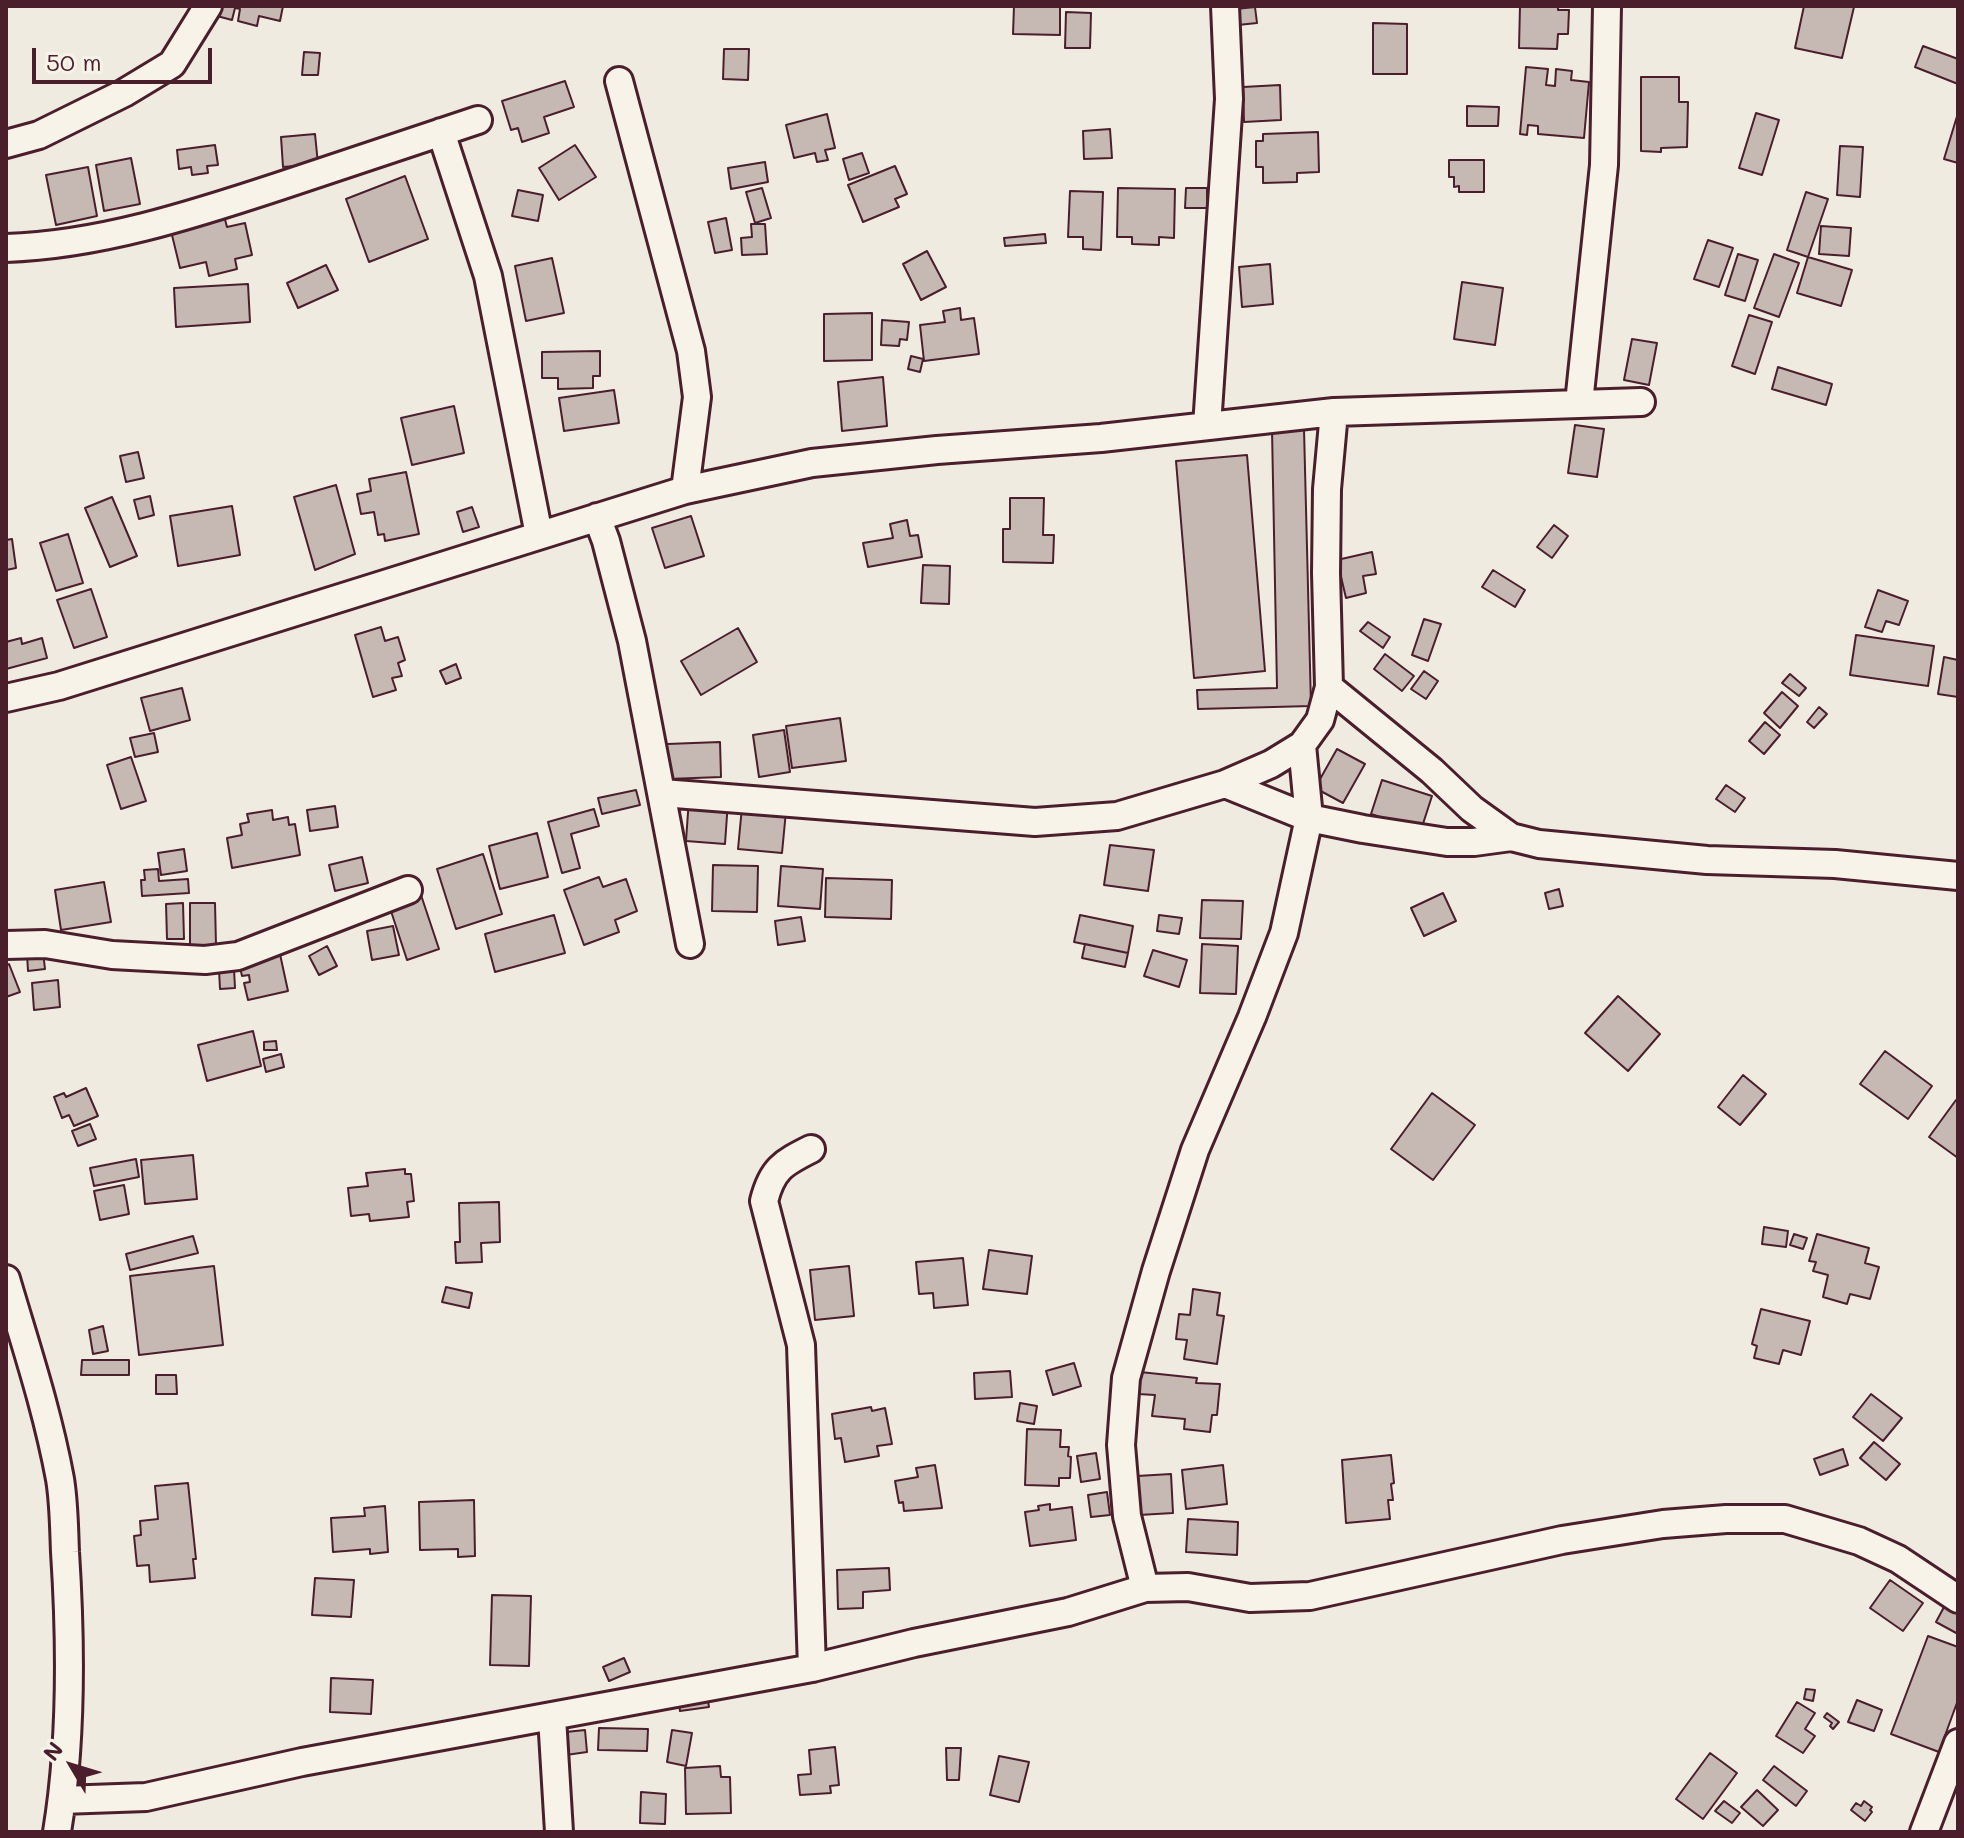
<!DOCTYPE html>
<style>
body{margin:0}
#map{position:relative;width:1964px;height:1838px;overflow:hidden;background:#f0ebe0;font-family:Mali,sans-serif}
canvas{display:block}
.frame{position:absolute;inset:0;border:8px solid #4a1f2b;pointer-events:none}
.north{position:absolute;left:32px;top:1726px;width:80px;height:80px;-webkit-text-stroke:6px #f7f3e8;paint-order:stroke;rotate:308deg;font-size:22px;font-weight:700;line-height:32px;text-align:center;color:#4a1f2b}
.north::after{content:'';display:block;margin:auto;width:28px;height:36px;background:#4a1f2b;clip-path:polygon(50% 0,100% 100%,50% 72%,0 100%)}
.scale{position:absolute;left:32px;top:48px;width:180px;height:36px;box-sizing:border-box;border:4px solid #4a1f2b;border-top:0;padding-left:10px;font-size:24px;line-height:28px;white-space:nowrap;color:#4a1f2b;-webkit-text-stroke:6px #f7f3e8;paint-order:stroke}
</style>
<div id="map">
<canvas width="1964" height="1838"></canvas>
<div class="frame"></div>
<div class="north">N</div>
<div class="scale">50 m</div>
</div>
<script>
const c = document.querySelector('canvas').getContext('2d');
c.lineJoin = 'round';
function fillPath(path, color) {
  c.fillStyle = color;
  c.fill(path, 'evenodd');
}
function strokePath(path, color, width, dash) {
  c.strokeStyle = color;
  c.lineWidth = width;
  c.lineCap = dash ? 'butt' : 'round';
  c.setLineDash(dash || []);
  c.stroke(path);
}
const building = new Path2D(`
 M219,6H283L280,21L259,16L257,26L238,21L240,9L235,8L232,20L217,16Z
 M1014,6H1060V35L1013,34Z
 M1520,6H1558V10H1569L1568,34H1558L1557,49L1519,48Z
 M1804,6L1854,7L1842,58L1795,48Z
 M1255,7L1257,23L1238,25L1236,9Z
 M1066,12L1091,13L1090,48H1065Z
 M1373,23L1407,24V74H1373Z
 M1923,46L1958,59V84L1915,67Z
 M724,49H749L748,80L723,79Z
 M304,52L320,53L318,75H302Z
 M1526,67L1548,69L1546,85L1555,86L1556,69L1572,71L1571,80L1589,82L1584,138L1538,134V126L1528,125L1527,135L1520,134Z
 M1641,77H1679V102H1688L1687,147L1661,148V152L1641,151Z
 M565,81L574,107L544,117L549,133L522,142L518,128L511,130L502,101Z
 M1280,85L1281,120L1244,122L1243,87Z
 M1467,106L1499,107L1498,126H1467Z
 M1756,113L1779,120L1762,175L1739,168Z
 M1958,113V163L1944,159Z
 M827,114L835,148L825,150L828,160L817,162L815,153L794,158L786,125Z
 M1110,129L1112,158L1084,159L1083,131Z
 M1318,132L1319,172L1297,173V182L1263,183V167H1256V141H1263V134Z
 M315,134L318,164L283,167L281,137Z
 M215,145L218,165L207,166L208,173L192,175L191,167L179,169L177,150Z
 M575,145L596,177L559,200L539,168Z
 M1840,146L1863,147L1860,197L1837,195Z
 M862,153L869,173L849,180L843,159Z
 M131,158L140,204L104,211L96,165Z
 M1449,160H1484V192H1459V186L1454,187V177H1449Z
 M765,162L768,182L731,189L728,168Z
 M895,166L907,194L895,199L899,207L863,222L848,185Z
 M88,167L97,216L56,225L46,175Z
 M405,176L428,239L369,262L346,199Z
 M762,188L771,218L755,223L746,192Z
 M1118,188L1175,189L1174,238L1159,237V245L1132,244V237H1117Z
 M1186,188H1207V208H1185Z
 M518,190L543,195L538,221L512,216Z
 M1070,191L1103,192L1101,250L1083,249V237H1068Z
 M1806,192L1828,199L1808,257L1787,250Z
 M222,208L227,227L245,223L252,255L235,259L237,269L209,276L206,262L180,268L171,231Z
 M726,218L732,250L715,253L708,222Z
 M751,224H765L767,254L742,255L741,238L752,237Z
 M1821,226L1851,228L1849,256L1819,254Z
 M1045,234L1046,243L1005,246L1004,238Z
 M1708,240L1733,248L1719,287L1694,279Z
 M927,251L946,287L921,300L903,264Z
 M1738,254L1758,260L1745,301L1725,295Z
 M1774,254L1799,263L1779,317L1754,308Z
 M1808,257L1852,270L1841,306L1797,293Z
 M552,258L564,313L526,321L515,266Z
 M1270,264L1273,304L1242,307L1239,267Z
 M326,265L338,290L298,308L287,283Z
 M1462,282L1503,288L1495,345L1454,339Z
 M248,284L250,322L176,327L174,288Z
 M960,308L961,320L974,318L979,354L924,361L920,325L945,322L943,311Z
 M872,313V360L824,361V314Z
 M1749,315L1772,322L1755,374L1732,366Z
 M882,320L909,322L907,340L900,339L899,346L881,345Z
 M1632,339L1657,343L1649,385L1624,380Z
 M600,351V376H593V388L558,389V378H542V352Z
 M911,356L923,359L920,372L908,369Z
 M1778,367L1832,384L1826,405L1772,389Z
 M883,377L887,426L842,431L838,382Z
 M614,390L619,423L564,431L559,398Z
 M454,406L464,453L412,465L401,418Z
 M1575,425L1604,429L1597,477L1568,473Z
 M1304,429L1311,706L1198,709L1197,690L1277,688L1272,430Z
 M138,452L144,478L126,482L120,456Z
 M1247,455L1265,671L1194,678L1176,461Z
 M406,472L419,534L385,541L384,534L378,535L374,512L361,514L357,494L371,491L369,479Z
 M336,485L355,554L315,570L294,497Z
 M150,496L154,515L139,519L134,500Z
 M112,497L137,556L110,567L85,508Z
 M1010,498H1044L1043,535H1054L1053,563L1003,562V529H1010Z
 M232,506L240,555L178,566L170,516Z
 M472,507L479,527L463,532L457,512Z
 M691,516L704,556L665,568L652,528Z
 M907,520L910,536L918,535L922,557L868,567L863,543L893,538L890,524Z
 M1554,525L1568,536L1552,558L1537,547Z
 M68,534L83,583L56,591L40,543Z
 M12,539L16,568L6,570V540Z
 M1372,552L1376,574L1363,576L1366,593L1346,598L1337,560Z
 M923,565L950,566L949,604L921,603Z
 M1493,570L1525,590L1515,607L1482,587Z
 M91,589L107,637L74,648L57,600Z
 M1878,590L1908,601L1899,625L1886,621L1882,632L1865,627Z
 M1424,619L1441,624L1428,661L1412,655Z
 M1368,622L1390,637L1383,648L1360,631Z
 M381,627L385,641L398,637L405,660L398,663L402,676L392,678L396,690L373,697L355,635Z
 M738,628L757,662L701,695L681,661Z
 M1856,635L1934,646L1928,686L1850,675Z
 M21,638L22,644L42,638L47,658L6,669V642Z
 M1385,654L1414,676L1402,691L1374,669Z
 M1944,657L1958,660V697L1938,694Z
 M456,664L461,678L446,684L440,671Z
 M1424,671L1438,681L1426,699L1411,689Z
 M1790,674L1806,688L1799,696L1782,683Z
 M182,688L190,720L150,731L141,698Z
 M1782,692L1798,706L1780,728L1764,713Z
 M1819,707L1827,714L1814,728L1807,722Z
 M840,718L846,761L792,768L786,726Z
 M1765,722L1780,735L1764,754L1749,741Z
 M784,730L790,772L759,777L753,735Z
 M154,733L158,752L135,757L130,738Z
 M720,742L721,777L668,779L667,744Z
 M1337,749L1365,764L1343,803L1315,788Z
 M131,757L146,801L121,809L107,765Z
 M1382,780L1432,796L1421,830L1371,814Z
 M1726,785L1745,798L1735,812L1716,799Z
 M636,790L640,805L602,814L598,798Z
 M689,798L728,801L725,844L686,841Z
 M335,806L338,827L310,831L307,810Z
 M742,807L786,811L782,853L738,849Z
 M594,809L599,826L571,834L580,868L562,873L548,822Z
 M272,810L273,820L288,817L289,825L295,824L300,855L232,868L227,838L242,835L240,824L249,822L247,814Z
 M537,833L548,877L500,889L489,846Z
 M1110,845L1154,850L1148,891L1104,885Z
 M184,849L187,871L161,875L158,853Z
 M483,854L502,914L456,929L437,869Z
 M362,857L368,883L335,891L329,865Z
 M713,865L758,866L757,912L712,911Z
 M781,866L823,869L820,909L778,906Z
 M158,869L159,881L188,879L189,893L142,896L141,880H145L144,870Z
 M599,877L603,887L626,879L637,911L615,920L619,932L584,945L564,890Z
 M826,878L892,880L891,919L825,917Z
 M104,882L111,922L61,930L55,890Z
 M1559,889L1563,906L1549,909L1545,893Z
 M1443,893L1456,921L1424,936L1411,908Z
 M421,895L439,949L407,960L389,905Z
 M1202,900L1243,901L1241,939L1200,938Z
 M183,903L184,939H167L166,904Z
 M190,903H215L216,945L190,946Z
 M554,915L565,953L495,972L485,934Z
 M1080,915L1133,926L1128,953L1074,942Z
 M1159,915L1182,918L1179,934L1157,931Z
 M801,917L805,941L778,945L775,921Z
 M393,926L399,955L372,960L367,931Z
 M1085,944L1128,953L1125,967L1082,958Z
 M1202,944L1238,946L1236,994L1200,993Z
 M278,945L288,991L248,1000L244,983L250,982L249,975L242,976L237,954Z
 M327,946L337,966L319,975L309,956Z
 M1153,950L1187,960L1179,987L1144,976Z
 M43,952L45,969L28,971L27,954Z
 M9,964L20,992L6,997V966Z
 M234,969L235,988L220,989L219,970Z
 M58,980L60,1007L34,1010L32,983Z
 M1618,996L1660,1034L1628,1071L1585,1033Z
 M253,1031L261,1066L207,1081L198,1045Z
 M276,1041L277,1050H264V1042Z
 M1885,1051L1932,1086L1908,1119L1860,1084Z
 M281,1054L284,1067L266,1072L263,1059Z
 M1743,1075L1766,1094L1740,1125L1718,1107Z
 M86,1088L98,1116L74,1126L69,1115L62,1118L54,1097L64,1093L66,1097Z
 M1432,1093L1475,1125L1433,1180L1391,1149Z
 M1956,1100L1958,1101V1158L1929,1137Z
 M90,1124L96,1139L78,1146L72,1131Z
 M193,1155L197,1199L145,1204L141,1160Z
 M136,1159L139,1177L94,1186L90,1168Z
 M405,1169V1174H411L414,1201L407,1202L409,1217L370,1221L369,1214L351,1216L348,1188L368,1186L366,1173Z
 M124,1185L129,1214L100,1220L94,1191Z
 M499,1202L500,1242L481,1243L482,1262L456,1263L455,1242H460L459,1203Z
 M1764,1227L1788,1231L1786,1247L1762,1244Z
 M1794,1234L1807,1238L1803,1249L1790,1245Z
 M1817,1234L1869,1248L1865,1263L1879,1267L1870,1299L1850,1294L1847,1304L1823,1297L1828,1275L1813,1271L1816,1262L1809,1261Z
 M193,1236L198,1253L130,1270L126,1254Z
 M989,1250L1032,1256L1027,1294L983,1289Z
 M963,1258L968,1305L934,1308L933,1293L919,1294L916,1262Z
 M214,1266L223,1345L139,1355L130,1276Z
 M849,1266L854,1316L815,1320L810,1270Z
 M446,1287L472,1293L469,1308L442,1302Z
 M1193,1289L1220,1293L1217,1315L1224,1316L1217,1364L1184,1359L1187,1340L1176,1339L1179,1314L1190,1315Z
 M1761,1309L1810,1321L1801,1355L1783,1350L1779,1364L1754,1358L1757,1346L1752,1344Z
 M103,1326L108,1351L93,1354L89,1330Z
 M82,1360H129V1375H81Z
 M1074,1363L1081,1386L1053,1395L1046,1371Z
 M1010,1371L1012,1397L975,1399L974,1373Z
 M1140,1372L1197,1378L1196,1383L1220,1384L1217,1415H1212L1210,1432L1184,1429L1185,1419L1152,1416L1155,1395L1138,1394Z
 M156,1375H176L177,1394H156Z
 M1871,1394L1902,1418L1883,1441L1853,1417Z
 M1020,1403L1037,1406L1034,1424L1017,1421Z
 M871,1407L872,1411L885,1408L892,1444L877,1446L879,1456L845,1462L841,1438L835,1439L832,1414Z
 M1027,1429L1061,1430L1060,1447H1069L1068,1456L1071,1457L1070,1478H1059V1486L1025,1485Z
 M1874,1442L1900,1464L1886,1480L1860,1458Z
 M1843,1449L1848,1465L1820,1475L1814,1459Z
 M1096,1453L1100,1479L1081,1482L1077,1456Z
 M1391,1455L1394,1483L1391,1484L1393,1500H1388L1390,1519L1346,1523L1342,1460Z
 M935,1465L942,1508L904,1511L903,1502L899,1503L895,1481L918,1477L916,1468Z
 M1223,1465L1227,1504L1186,1509L1182,1470Z
 M1171,1474L1173,1513L1139,1515L1137,1476Z
 M188,1483L196,1559H193L195,1578L150,1582L149,1565L137,1566L134,1536L141,1535L140,1521L158,1519L155,1486Z
 M1107,1492L1110,1515L1091,1517L1088,1495Z
 M474,1500L475,1556L458,1557V1549L420,1550L419,1502Z
 M1050,1504V1510L1072,1507L1076,1540L1030,1546L1025,1512L1039,1510L1038,1506Z
 M385,1506L388,1552L370,1554V1549L333,1552L331,1518L365,1516L364,1508Z
 M1188,1519L1238,1522L1237,1555L1186,1552Z
 M889,1568L890,1590L863,1592V1608L838,1609L837,1570Z
 M315,1578L354,1580L351,1617L312,1615Z
 M1890,1580L1923,1603L1903,1631L1870,1608Z
 M492,1595L531,1596L529,1666L490,1665Z
 M1944,1607L1958,1614V1634L1936,1622Z
 M1928,1636L1958,1647V1700L1939,1752L1891,1734Z
 M624,1658L630,1672L609,1681L603,1667Z
 M331,1678L373,1680L371,1714L330,1712Z
 M1806,1689L1815,1690L1813,1701L1804,1699Z
 M707,1695L709,1707L680,1711L678,1699Z
 M1857,1700L1882,1710L1874,1731L1848,1722Z
 M1797,1702L1815,1713L1805,1729L1815,1736L1803,1753L1776,1736Z
 M1827,1713L1839,1722L1833,1729L1830,1726L1832,1723L1824,1717Z
 M599,1728L648,1729L647,1751L598,1750Z
 M585,1730L587,1752L559,1756L556,1733Z
 M672,1730L692,1733L686,1766L667,1762Z
 M835,1747L839,1785L830,1786L831,1793L800,1795L798,1775L811,1774L809,1750Z
 M946,1748H961L959,1780H947Z
 M1710,1753L1737,1773L1703,1819L1676,1799Z
 M999,1756L1029,1762L1019,1802L990,1795Z
 M720,1766L721,1777H730L731,1813L686,1814L685,1768Z
 M1774,1766L1807,1791L1796,1806L1763,1780Z
 M1757,1790L1778,1810L1763,1826L1741,1807Z
 M641,1792L666,1794L665,1824L640,1823Z
 M1724,1801L1740,1813L1732,1823L1715,1811Z
 M1864,1801L1872,1807L1870,1810L1872,1812L1865,1821L1851,1810L1856,1803L1861,1806Z`);
const minor = new Path2D(`
 M619,81L691,351L697,397L685,490
 M441,132L488,276L539,535
 M6,144L39,135L124,93L172,64L208,6
 M6,248C99,245 192,215 280,186C346,164 412,142 478,120
 M1579,403L1604,165L1607,6
 M1207,426L1229,99L1225,6
 M597,517L606,541L632,641L690,944
 M1329,687L1432,771L1472,809L1511,837L1539,844L1707,860L1835,864L1958,876
 M6,698L59,686L685,490L812,463L937,450L1101,438L1334,412L1641,402
 M1225,784L1309,818L1363,829L1447,842H1474L1511,837
 M662,793L1035,822L1117,816L1225,784L1271,764L1302,745L1320,720L1329,687L1326,573L1327,489L1334,412
 M6,945L45,944L112,955L205,960L238,956L408,890
 M811,1149C783,1163 772,1169 764,1201L801,1345L812,1668
 M6,1279C26,1347 47,1409 60,1479C64,1503 64,1528 65,1552C71,1644 72,1741 57,1832
 M1145,1588L1127,1516L1121,1445L1126,1378L1156,1271L1195,1150L1252,1017L1284,933L1309,818L1302,745
 M552,1717L559,1832
 M62,1800L146,1797L302,1762L812,1668L914,1643L1068,1612L1145,1588L1188,1587L1250,1598L1310,1596L1562,1540L1663,1524L1726,1519H1785L1859,1541L1898,1559L1958,1599
 M1924,1832L1958,1743`);
fillPath(building, '#c6b8b3');
strokePath(building, '#4a1f2b', 2);
strokePath(minor, '#4a1f2b', 32);
strokePath(minor, '#f7f3e8', 26);
</script>
